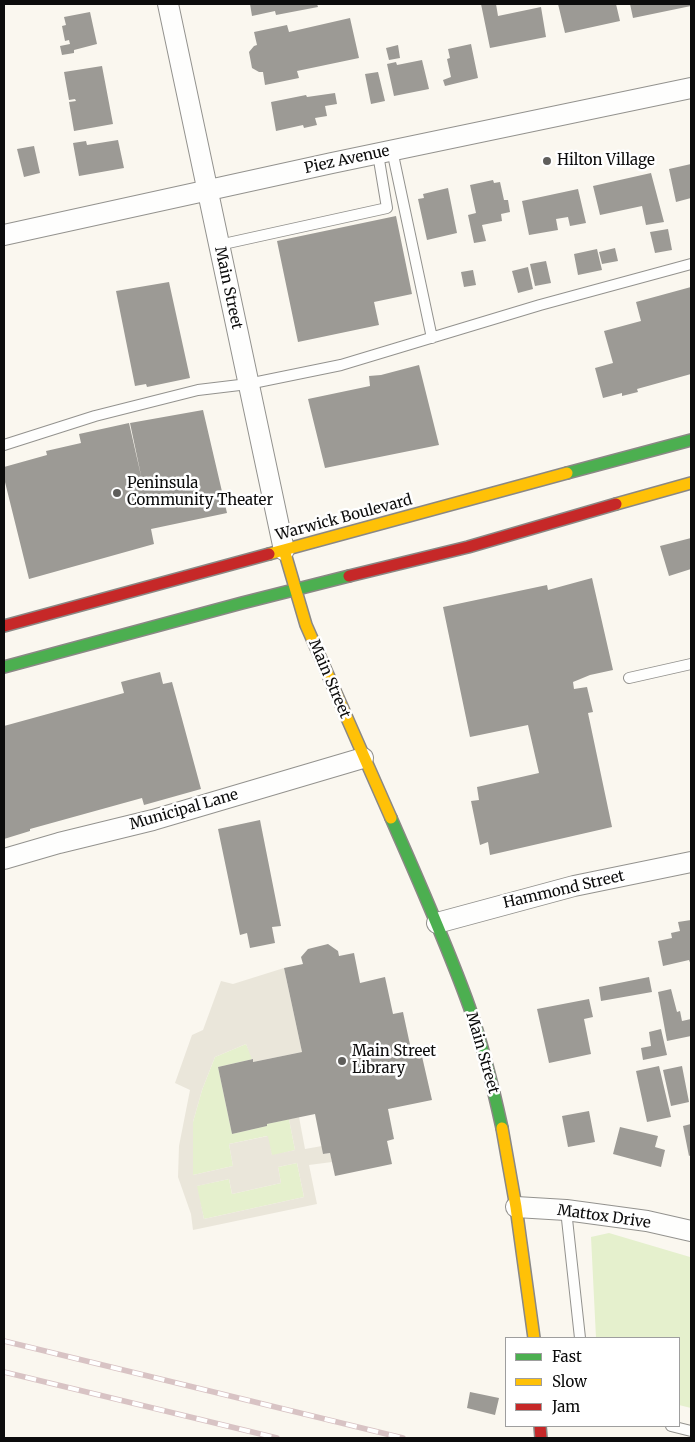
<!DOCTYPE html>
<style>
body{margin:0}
#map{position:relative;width:695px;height:1442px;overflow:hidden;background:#faf7ef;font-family:Merriweather,serif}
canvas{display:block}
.frame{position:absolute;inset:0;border:5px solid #0c0c0c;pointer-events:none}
.legend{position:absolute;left:505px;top:1337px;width:175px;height:90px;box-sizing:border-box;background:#fff;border:1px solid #9e9e9e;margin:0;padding:6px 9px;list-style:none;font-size:15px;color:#0c0c0c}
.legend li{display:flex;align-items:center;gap:10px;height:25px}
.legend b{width:25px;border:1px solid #9e9e9e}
</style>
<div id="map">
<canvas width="695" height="1442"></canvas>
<div class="frame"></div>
<ul class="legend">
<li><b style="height:6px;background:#4caf50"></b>Fast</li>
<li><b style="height:6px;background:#ffc107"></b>Slow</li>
<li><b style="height:6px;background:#c62828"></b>Jam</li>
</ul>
</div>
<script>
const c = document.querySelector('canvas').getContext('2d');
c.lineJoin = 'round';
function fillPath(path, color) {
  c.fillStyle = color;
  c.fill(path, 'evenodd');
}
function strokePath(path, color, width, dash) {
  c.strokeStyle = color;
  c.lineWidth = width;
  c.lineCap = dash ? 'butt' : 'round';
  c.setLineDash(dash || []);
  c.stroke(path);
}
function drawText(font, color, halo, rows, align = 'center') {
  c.font = font + ' Merriweather,serif';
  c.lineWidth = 5;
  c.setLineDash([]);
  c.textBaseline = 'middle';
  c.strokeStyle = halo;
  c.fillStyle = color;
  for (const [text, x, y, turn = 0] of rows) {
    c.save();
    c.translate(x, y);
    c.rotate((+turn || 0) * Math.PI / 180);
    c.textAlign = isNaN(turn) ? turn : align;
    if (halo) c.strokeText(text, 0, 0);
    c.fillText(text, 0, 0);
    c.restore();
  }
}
const green = new Path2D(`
 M246,1044L253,1059L218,1067L232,1134L267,1126V1124L289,1119L295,1150L272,1156L267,1136L229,1144L233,1166L193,1175V1122L202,1090L215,1057Z
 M297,1163L304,1197L204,1219L196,1186L229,1179L232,1194L281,1183L278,1167Z
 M609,1233L690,1257L691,1265V1408L679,1405V1338H596L591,1237Z`);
const plaza = new Path2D(`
 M284,968L302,1052L253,1062L246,1044L215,1057L202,1090L193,1122V1175L233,1166L229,1144L268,1136L272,1155L295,1150L289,1119L299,1117L305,1149L322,1146L323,1154L330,1153L332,1162L309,1165L317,1204L193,1230L191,1214L178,1177L179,1146L190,1090L175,1083L192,1035L203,1030L221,981L233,984ZM297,1163L304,1197L204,1219L197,1186L229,1179L232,1194L281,1183L278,1167Z`);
const building = new Path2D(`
 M250,4H317L318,7L276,15L275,11L252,16Z
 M481,4H496L498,16L541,7L546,37L490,48Z
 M558,4H616L620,21L565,33Z
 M630,4H690L691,6L633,18Z
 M90,12L97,44L74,50V53L62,55L60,46L70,44L69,40L65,41L62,26L66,25L64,17Z
 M350,18L359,58L297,71L299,78L265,85L263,72H259L252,68L249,52L254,46L257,45L254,32L287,25L289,32Z
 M471,44L478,78L445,86L443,80L451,77L447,59L450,58L448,49Z
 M398,45L400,58L389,60L386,48Z
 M422,60L429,89L394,96L387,64L396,62L397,65Z
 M102,66L113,124L74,131L69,102L76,101L75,99L69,100L64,72Z
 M378,72L385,101L371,104L365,74Z
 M335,93L337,104L325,106L327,116L315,118L317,125L304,128L303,125L276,131L271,102L306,95L307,97Z
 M118,140L124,168L79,176L73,143L86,141L87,145Z
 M34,146L40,173L24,177L17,149Z
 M691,164V198L676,202L669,169Z
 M651,173L664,222L646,225L642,206L600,215L593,186Z
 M493,180L494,183L500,182L504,200H508L510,212L501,214L502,221L482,225L486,241L474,243L468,215L476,213L470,185Z
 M448,188L457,233L427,240L418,199L424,198L423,194Z
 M578,189L586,223L570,226L568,217L556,219L558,230L529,235L522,201Z
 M396,216L412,294L374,302L379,325L298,342L277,241Z
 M668,229L672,250L655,253L650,232Z
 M615,248L618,261L602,264L599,252Z
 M597,249L602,270L578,275L574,254Z
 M546,261L551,283L535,286L530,264Z
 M528,267L533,289L518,293L512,271Z
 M473,270L476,285L464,287L461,272Z
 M169,282L190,378L147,387L146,384L135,386L116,291Z
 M691,287V374L637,389L638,392L622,396V393L603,398L595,368L613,363L604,331L641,321L636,302Z
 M419,365L439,445L325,468L308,399L370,386L369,376L381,375Z
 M203,410L227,513L151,529L154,544L29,579L4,478V467L47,455L46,451L81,443L79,434L129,423L142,480L130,423Z
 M691,538V569L669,576L660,546Z
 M592,578L613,670L590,675L573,682L574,689L587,687L593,712L588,713L612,827L490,855L488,842L480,845L471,801L479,800L477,787L539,773L528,725L470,737L443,607L547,585L548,590Z
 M160,672L163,684L172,682L201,789L144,805L142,798L30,829V831L4,839V726L124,693L121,682Z
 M260,820L281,926L272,927L275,943L250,948L247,933L240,935L218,829Z
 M691,920V965L689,960L663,966L658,941L672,938L671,933L680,931L678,922Z
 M328,944L338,951L339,956L354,953L360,983L385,977L393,1014L403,1012L412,1054L421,1052L432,1100L388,1109L394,1139L387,1141L392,1164L335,1176L330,1153L323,1154L315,1114L267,1124V1126L232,1134L218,1067L253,1059V1062L302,1052L284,968L303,964L301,957L308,949Z
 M649,977L652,992L601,1001L599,987Z
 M671,989L677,1012L680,1011L682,1021L691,1019V1036L667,1041L658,992Z
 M589,999L593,1017L584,1019L591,1054L549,1063L537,1009Z
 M661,1029L667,1055L643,1060L641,1048L651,1046L649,1032Z
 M659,1066L671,1117L647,1122L636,1071Z
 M682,1066L689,1102L671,1106L663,1070Z
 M589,1111L595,1142L568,1147L562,1116Z
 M691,1124V1155L689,1156L683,1126Z
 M620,1127L658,1136L655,1147L665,1150L661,1167L613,1154Z
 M470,1392L499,1398L495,1415L467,1408Z`);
const lane = new Path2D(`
 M392,150L432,338
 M219,245L387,208L378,154
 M4,445L95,416L198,390L248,384L341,365L540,305L691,264
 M629,678L691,664
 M566,1210L580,1338
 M671,1426L691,1431`);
const street = new Path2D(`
 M168,4L284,550
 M4,235L332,163L691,88
 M4,859L59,843L153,820L363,758
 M437,923L574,886L691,862
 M516,1207L566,1210L647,1221L691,1231`);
const fast = new Path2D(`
 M567,473L691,440
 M4,667L242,603L349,576
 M391,818C418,880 446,942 469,1006C483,1046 493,1087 502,1128`);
const slow = new Path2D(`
 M616,504L691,483
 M284,550L306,625L391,818
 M269,554L567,473
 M502,1128L516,1207L534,1338`);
const jam = new Path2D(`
 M349,576L468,547L616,504
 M4,626L269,554
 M540,1426L541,1438`);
const rail = new Path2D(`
 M4,1341L403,1438
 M4,1372L277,1438`);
const markers = [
 [547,161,5,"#5f5e5b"],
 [117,493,5,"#5f5e5b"],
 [342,1061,5,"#5f5e5b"]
];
const streetNames = [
 ["Piez Avenue",347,160,-12],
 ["Main Street",228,288,78],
 ["Warwick Boulevard",344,518,-15],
 ["Main Street",329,679,67],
 ["Municipal Lane",184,810,-16],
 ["Hammond Street",564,890,-13],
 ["Main Street",482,1053,74],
 ["Mattox Drive",604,1217,8]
];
const poiNames = [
 ["Hilton Village",557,161],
 ["Peninsula",127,484],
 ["Community Theater",127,501],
 ["Main Street",352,1052],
 ["Library",352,1069]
];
fillPath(green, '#e5f0cd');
fillPath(plaza, '#eae6da');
fillPath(building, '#9c9a95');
strokePath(lane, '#93928e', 12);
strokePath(street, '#93928e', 22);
strokePath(fast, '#8a8885', 14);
strokePath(slow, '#8a8885', 14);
strokePath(jam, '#8a8885', 14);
strokePath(lane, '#fefefd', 10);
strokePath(street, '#fefefd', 20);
strokePath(fast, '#4caf50', 11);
strokePath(slow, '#ffc107', 11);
strokePath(jam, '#c62828', 11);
strokePath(rail, '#d8c3c4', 5.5);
strokePath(rail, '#fff', 4, [11]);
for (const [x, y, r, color] of markers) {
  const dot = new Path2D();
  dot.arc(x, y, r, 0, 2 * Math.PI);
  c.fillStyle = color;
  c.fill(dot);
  strokePath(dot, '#fff', 2);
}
drawText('15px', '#0c0c0c', '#fff', streetNames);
drawText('15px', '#0c0c0c', '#fff', poiNames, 'left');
</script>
